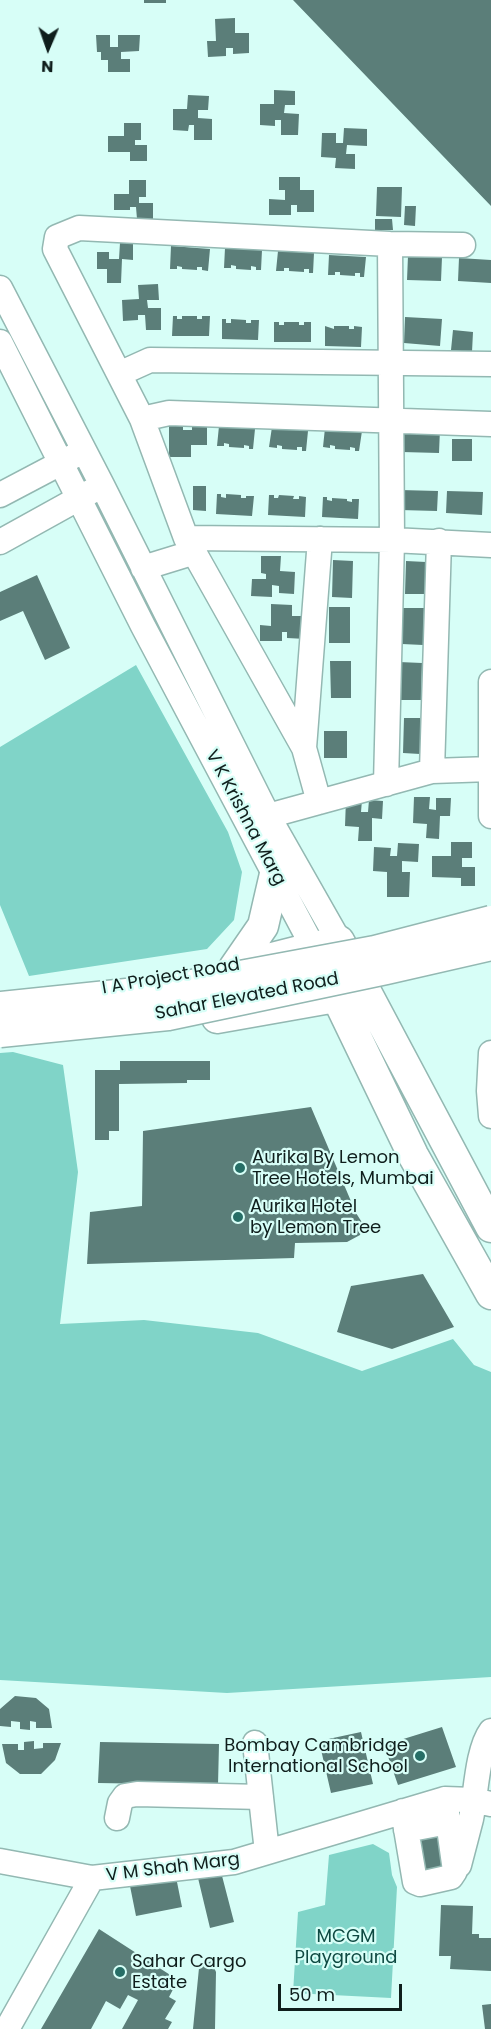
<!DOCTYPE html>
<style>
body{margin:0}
#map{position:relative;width:491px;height:2029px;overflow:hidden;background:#d7fef7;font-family:Poppins,sans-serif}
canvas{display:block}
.north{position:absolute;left:18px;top:18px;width:60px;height:60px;-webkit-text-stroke:4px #d7fef7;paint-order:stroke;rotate:182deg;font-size:16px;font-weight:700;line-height:24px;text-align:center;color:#0f1e1c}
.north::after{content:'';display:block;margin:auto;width:21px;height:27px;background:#0f1e1c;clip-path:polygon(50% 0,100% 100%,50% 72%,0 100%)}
.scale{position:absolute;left:278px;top:1984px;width:124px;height:27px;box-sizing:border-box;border:3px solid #0f1e1c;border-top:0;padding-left:8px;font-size:18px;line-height:21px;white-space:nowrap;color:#0f1e1c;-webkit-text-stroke:4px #d7fef7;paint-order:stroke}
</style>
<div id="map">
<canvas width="491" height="2029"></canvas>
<div class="north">N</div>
<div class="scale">50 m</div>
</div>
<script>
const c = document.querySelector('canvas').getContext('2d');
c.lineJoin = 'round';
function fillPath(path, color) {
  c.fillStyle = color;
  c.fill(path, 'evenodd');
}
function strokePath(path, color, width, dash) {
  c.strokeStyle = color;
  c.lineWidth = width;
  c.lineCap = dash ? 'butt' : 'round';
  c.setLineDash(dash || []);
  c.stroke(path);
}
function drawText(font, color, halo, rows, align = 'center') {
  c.font = font + ' Poppins,sans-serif';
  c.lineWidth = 4.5;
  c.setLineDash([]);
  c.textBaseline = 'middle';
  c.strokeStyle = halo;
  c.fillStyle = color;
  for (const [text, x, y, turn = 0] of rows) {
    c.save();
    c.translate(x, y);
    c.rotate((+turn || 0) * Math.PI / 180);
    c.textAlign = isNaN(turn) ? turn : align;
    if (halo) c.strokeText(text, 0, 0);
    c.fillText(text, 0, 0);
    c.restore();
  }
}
const green = new Path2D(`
 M136,665L228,832L242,872L234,920L207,949L29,976L0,905V747Z
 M13,1052L63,1065L78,1172L60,1324L144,1320L258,1333L362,1371L453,1339L474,1365L491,1372V1677L227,1693L0,1680V1053Z
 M373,1844L389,1853L392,1875L397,1887L391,1998L293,1993L298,1912L325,1905L329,1855Z`);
const building = new Path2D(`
 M144,0H166V3H144Z
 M293,0H491V206Z
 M235,18V33H249V53L233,54V48H226V56L208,57L207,41H216L215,19Z
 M96,35H110V47H118V35H140L139,51L121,52V59H130V72H108V60H101V52H97Z
 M274,90L295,91V105H285L284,113L299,114L298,135H281V120H275V126L260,125V104H274Z
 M188,95L209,96L208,110H198V118L212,119V140H194V125H189L188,131L173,130V109H187Z
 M124,123H141V140H135V145H147V161H130V152H108V136H124Z
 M344,128L367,129V146L347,145L346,154H355V169L335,168L336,158L321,157L322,133H336V143H343Z
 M279,177H300V190H314V212H297V205H291V215H269V199L285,200V190H279Z
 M129,180H146V197H139V203H153V219H137L136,207H130V210H114V194H129Z
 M377,187H402L401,217L376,216Z
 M405,206H416L415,226L404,225Z
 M375,219H392L393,230H375Z
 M120,243H133V260L122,259L121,283H107V269H97V252H109V259H119Z
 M171,246L210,249L208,271L202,270V267H197V270L182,269V267L177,266V269H170Z
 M225,248L262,250L261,270H256V267L251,266V270L236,269V266L231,265V268H224Z
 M278,251L314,253L313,273H309V269H304V272L289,271V268H284V271H276Z
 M329,255L366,257L364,277H360V273H355V276L340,275V272H335V275H328Z
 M408,256L442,257L441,281L407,280Z
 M459,258L491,260V283L458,281Z
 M158,284L159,300H147L148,308H161V330H146L145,315H138V320L123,321L122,300L139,299L138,285Z
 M173,316H177V319H182V316H197V319H202V316H210L209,336H172Z
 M405,317L442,319L440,346L404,343Z
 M222,319H226V323H231V319L246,320V323H251V320H259L258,340L222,339Z
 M274,322H279V325H284V322H299V325H304V322H311V342H274Z
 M325,326L334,329V326H349V329H354V326L362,327L361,347L325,346Z
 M453,330L473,332L472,352L451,350Z
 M169,414H183V430H192V424H207V445H191V457H169Z
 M219,426L255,429L253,449H249V446L244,445V448L229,447V444L224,443V446H217Z
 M272,427L308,431L306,451H302V447H297V450L282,449V446L277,445V448L269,447Z
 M325,428L362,431L359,451H355V448L350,447V450L335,449V446L330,445V448L323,447Z
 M403,428L440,429L439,453L402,452Z
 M452,439H472V461H452Z
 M193,486H206V511L193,510Z
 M400,490L438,491L437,511L400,510Z
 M447,491L483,492L482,515L446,513Z
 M217,494H221V497L226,498V494L241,495V498H246V496H254L252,516L216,514Z
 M269,495H274V498H278L279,495L294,496L293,499H299V496L306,497L305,517L268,515Z
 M323,497H327V500L332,501V498L347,499V501L352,502V499H359L358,519L322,517Z
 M261,556H281L280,571L295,572L294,594L279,593V586L272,585V597L251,596L252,579H266V574L261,573Z
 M333,560L353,561L352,598L332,597Z
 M406,561L426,562L425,594H405Z
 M37,575L70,648L45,660L23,611L0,621V592Z
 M271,604L292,605V616H306V639L287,638V632H282V641H260V625L271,626Z
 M329,607H350V643H329Z
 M403,608H424L423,645L402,644Z
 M330,661H351V698H331Z
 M399,662L422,663L421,700H398Z
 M404,718H420V754L403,753Z
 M324,731H347V758H324Z
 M414,797H430L429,809L436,810V798H451L450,816H440L439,839L426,838L427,824L413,823Z
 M346,799L362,800L361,812H368L369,800L383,801L382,819L372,818V841H358L359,827L345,826Z
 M451,842H472V858H462V867H475V886H461V878L432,877V856H451Z
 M398,843L419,844L418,862L402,861V872H410L409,897H387V872L373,871L374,847L391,848L390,856H397Z
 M120,1061H210V1080H187V1083L119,1084V1131H109V1140H95V1070H120Z
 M311,1107L356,1213L363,1224L360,1235L347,1242L295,1243L294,1258L87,1264L90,1212L142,1206L143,1131Z
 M423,1274L454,1327L392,1349L337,1332L351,1286Z
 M15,1696L36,1698L49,1709L52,1728H36V1722L30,1721V1730L20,1729V1722L11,1721V1727L0,1726V1709Z
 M442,1727L456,1767L398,1785L384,1745Z
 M361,1732L373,1784L331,1793L319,1741Z
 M34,1741V1749L43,1748V1743H61L55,1760L41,1774H20L6,1763L2,1744H18V1750H24V1742Z
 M100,1742L219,1744L218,1785L98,1783Z
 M447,1825L452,1871L417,1879L411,1833Z
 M221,1872L234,1922L210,1928L198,1878Z
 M176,1877L182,1907L136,1916L130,1886Z
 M441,1905L473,1906L472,1934H479V1938H491V1971L450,1969L451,1956H439Z
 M99,1929L178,1980L169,1997L176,2001L165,2019L172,2022L168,2029H122L138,2000L128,1995L120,2009L106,2001L91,2029H41Z
 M211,1961L216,1972L215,2029H193L199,1968Z
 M491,2004V2029H485L482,2005Z`);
const minor = new Path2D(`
 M0,288L102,485L268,816L339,941
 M0,342L143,626L313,947
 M119,374L150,360L491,364
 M142,419L169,413L491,424
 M0,495L74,456
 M186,538L392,540L491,545
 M0,542L92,491
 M143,568L195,552
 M491,682V816
 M304,748L186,538L142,419L55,249L57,237L79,228L390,244L463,245
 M432,771L491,769
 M386,784L392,540L390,244
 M319,802L304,748L320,539
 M268,816L432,771L439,541
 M491,1053L489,1091L491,1116
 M255,1743L267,1852
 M403,1811L415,1882L420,1884L451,1877L455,1871L445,1799
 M117,1818L120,1803L125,1796L137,1794L261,1797
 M406,1830L448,1822
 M0,1861L92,1878
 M459,1865C463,1850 467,1834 471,1819C476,1795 477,1750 491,1731
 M7,2029L92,1878L234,1862L445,1799L473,1800L491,1804`);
const major = new Path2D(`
 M272,958L339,941L491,1227
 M318,958L413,1155L491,1294
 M234,968L263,926L275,874
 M217,1018L353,994`);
const majorBridge = new Path2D(`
 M0,1007L165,990L375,951L491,921
 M0,1032L168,1015L386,969L491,945`);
const markers = [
 [240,1168,6,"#266e66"],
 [238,1217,6,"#266e66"],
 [420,1756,6,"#266e66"],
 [120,1972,6,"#266e66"]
];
const streetNames = [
 ["V K Krishna Marg",245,818,62],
 ["I A Project Road",171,977,-10],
 ["Sahar Elevated Road",247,997,-11],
 ["V M Shah Marg",173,1868,-7]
];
const poiNames = [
 ["Aurika By Lemon",252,1158],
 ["Tree Hotels, Mumbai",252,1179],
 ["Aurika Hotel",250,1207],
 ["by Lemon Tree",250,1228],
 ["Bombay Cambridge",408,1746,"right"],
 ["International School",408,1767,"right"],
 ["Sahar Cargo",132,1962],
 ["Estate",132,1983]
];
const parkNames = [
 ["MCGM",346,1937],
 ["Playground",346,1958]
];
fillPath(green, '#80d4c8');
fillPath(building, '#5b7e79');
strokePath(minor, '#93b8b2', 27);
strokePath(major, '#93b8b2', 33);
strokePath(minor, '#fff', 24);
strokePath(major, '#fff', 30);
strokePath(majorBridge, '#93b8b2', 33, []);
strokePath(majorBridge, '#fff', 30);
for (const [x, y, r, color] of markers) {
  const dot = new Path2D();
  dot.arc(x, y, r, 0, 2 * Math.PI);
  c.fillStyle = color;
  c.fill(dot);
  strokePath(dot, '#d7fef7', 2);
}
drawText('18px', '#0f1e1c', '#d7fef7', streetNames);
drawText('18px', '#0f1e1c', '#d7fef7', poiNames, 'left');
drawText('18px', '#0e4942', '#d7fef7', parkNames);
</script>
